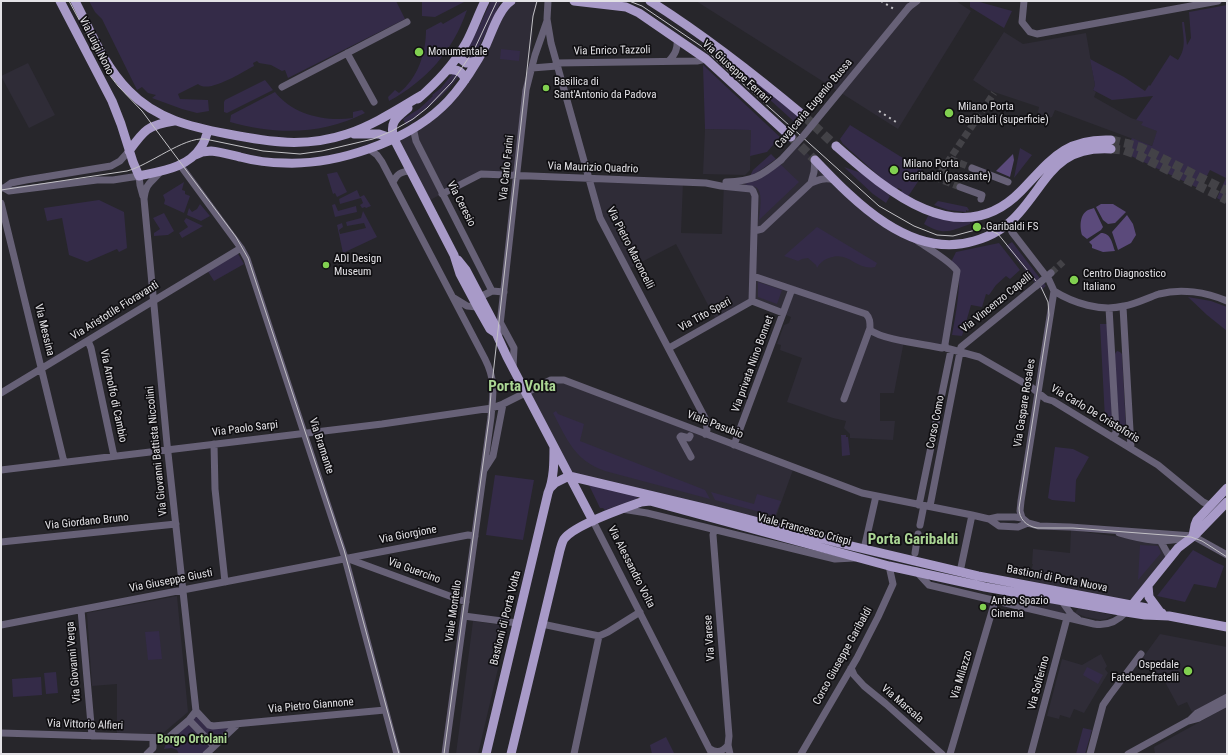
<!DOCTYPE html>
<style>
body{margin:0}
#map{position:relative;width:1228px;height:755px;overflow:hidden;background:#27262b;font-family:"Roboto Condensed",sans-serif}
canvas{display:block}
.frame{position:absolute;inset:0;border:2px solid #e3e2e6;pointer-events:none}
</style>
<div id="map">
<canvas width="1228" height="755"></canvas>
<div class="frame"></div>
</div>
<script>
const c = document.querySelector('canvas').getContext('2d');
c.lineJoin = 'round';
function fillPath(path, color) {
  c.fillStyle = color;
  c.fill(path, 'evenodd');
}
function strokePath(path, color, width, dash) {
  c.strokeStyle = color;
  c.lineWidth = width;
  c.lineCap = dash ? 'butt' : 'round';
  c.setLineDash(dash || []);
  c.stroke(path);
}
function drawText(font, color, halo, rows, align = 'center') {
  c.font = font + ' "Roboto Condensed",sans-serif';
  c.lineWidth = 3.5;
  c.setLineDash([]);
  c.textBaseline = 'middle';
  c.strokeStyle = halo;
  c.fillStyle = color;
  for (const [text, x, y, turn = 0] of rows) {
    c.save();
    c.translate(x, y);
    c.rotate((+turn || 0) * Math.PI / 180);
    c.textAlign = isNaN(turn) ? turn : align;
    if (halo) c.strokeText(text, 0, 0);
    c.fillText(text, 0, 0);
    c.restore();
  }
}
const built = new Path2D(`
 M512,1H538L532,23L533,34L517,176L481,174L428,201L395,139L446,104Z
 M696,1H956L971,11L898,129Z
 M1004,32L1023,44L1086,33L1095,85L1093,90L1096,92L1094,97L1131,118L1159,127L1152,146L1055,110L1052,117L1046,119H1043L1039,115L1038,112L1039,107L988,90L973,80Z
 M28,63L55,115L29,128L1,76Z
 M705,129L751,130L750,170L745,175L703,174Z
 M797,143L834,180L955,269L944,344L950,350L904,341L894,393H880V421H895L893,440L850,438V434L844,428L846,421L833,418L787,402L802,358L780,350L781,345L777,344L784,325L789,323L791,317L752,302L717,322L676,244L628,269L600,218L589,179L683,182L681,233L722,234L724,182L754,179Z
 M558,380L794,467L773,525L570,475L526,393Z
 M1071,530L1141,540L1160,541L1169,558L1131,605L1030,584V575L1033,564H1032L1033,549L1070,553Z
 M1003,594L1061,605L1065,610L1064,614L1001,600Z
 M177,596L188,712L162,734L117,733V684L92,686L87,613Z
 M1078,608L1112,615V616L1106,619L1100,620L1086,617L1075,613Z
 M473,621L508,626L478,754H456Z
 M1160,634L1227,647V693L1192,712L1187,702L1178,706L1164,680L1139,663Z
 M1101,654L1107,666L1105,669L1108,673L1084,713L1074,709L1070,718L1060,715L1059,719L1047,716L1062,659L1082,665Z
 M1227,707V754H1155L1154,747Z`);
const green = new Path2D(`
 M89,1H396L405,19L288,78L285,70L282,71L271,65L259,63L257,61L253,63L254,66C242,72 209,94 198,84L178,94L180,99L208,100L209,111L197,113L182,109L152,98L156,95L148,93L142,87L137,90L102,19L95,12Z
 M422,1H466L435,17L422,16Z
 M491,1H501L476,53L472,59L468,61L465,54L478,29Z
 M970,1H976L1012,11L1004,28L970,7Z
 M1227,5V204L1217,198L1226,178L1210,170L1200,189L1125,153L1127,149L1126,148L1132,138L1152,146L1157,131L1141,125L1143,122L1136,120L1153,96L1112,100L1093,90L1095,85L1090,59L1124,77L1145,91L1149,85L1150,86L1170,55L1178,60C1187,47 1183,37 1182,22H1184L1187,45L1191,38L1189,12Z
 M467,10C453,51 426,81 389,101L388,97L395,90L399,93C418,78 426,53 426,30L441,22L443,24Z
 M501,49L520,51L519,61L500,59Z
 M717,52L781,101L804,122L800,127Z
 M703,65L780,137L767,152L750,156L751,130L705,129Z
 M453,73L460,75C444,95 427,110 406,125L403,119L419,109L433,96L432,95L441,88Z
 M265,80L273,90L227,113L224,112V102L225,100Z
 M275,92C293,115 326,122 353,118V112L362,110L365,113C322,135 276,135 230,122L231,115Z
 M850,125L922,170L923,174L907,198L900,193L902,190L898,188L896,191L843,144L840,139Z
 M1020,148L1032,155L1014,178Z
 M771,154L776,159L758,172L750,176L753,170Z
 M780,164L799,182L759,220C760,212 763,193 757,188C753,185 748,186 744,184L758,180Z
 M844,167L864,174L890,196L886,203L873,194Z
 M337,172L347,192L337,197L335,193L333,194L327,174Z
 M184,182L182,190L185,191V194L190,196L184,213L164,204L165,200L163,195Z
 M357,190L360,197L364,195L371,206L366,208L365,207L362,208L360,205L363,203L361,198L340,204L339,199Z
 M99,200L124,212L127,248L119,252L117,249L87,262L69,255L62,218L47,221L44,208Z
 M938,201L967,207L969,210L968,211L966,210V212L948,210L934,205Z
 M200,204L210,216L201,221L187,215L189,208L192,212L197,209Z
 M335,204L338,211L356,206L357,212L335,217L332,205Z
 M363,211L377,237L343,253L337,225L342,223L343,227L339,230L340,234L366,228L364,223L347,226L346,222L361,218Z
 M164,213L174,231L168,235L154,236V233L160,229L153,218Z
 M928,216L954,221L970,222V224C951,231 943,236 924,224Z
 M186,218L203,226L182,238L179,233L188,227L184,221Z
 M817,227L877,263L875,267C856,271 849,250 829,258C823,260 820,263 817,268L816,265L808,258L802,259L798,261L784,256Z
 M1012,242L1046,286L1041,290L1006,246Z
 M999,243L1020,270L1010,279L1006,276L996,285L989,295L986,294L982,307L971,305L962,336L952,335C956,313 960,292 959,270L951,262L956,252Z
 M237,252L244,264L214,281L207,270Z
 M758,282L782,290L777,304L758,297Z
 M1188,297L1211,301L1227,307V331L1207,315Z
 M1100,324H1108L1112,419H1105Z
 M1117,351L1120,352L1122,354L1126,428L1124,430L1119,429L1114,355Z
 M556,411L558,414L584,424L580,441L705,490L710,499L605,471C574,460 567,439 553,413Z
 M841,435H846V437H848L850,455L842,456Z
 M1055,447L1073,449L1089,457L1076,480L1075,502L1052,500L1048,498Z
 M495,475L534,480L523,540L486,535Z
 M587,481L638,496L636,499L605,510L603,508H600Z
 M711,492L754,504L757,494L781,501L775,516L715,500Z
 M1140,545L1158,546L1161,553L1138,580Z
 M1193,550L1215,562L1224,566L1216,588L1194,584L1185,602L1157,596Z
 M159,631L162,659L148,660L145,632Z
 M1087,667L1103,675L1098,684L1083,675Z
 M56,672L58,693L46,694L44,673Z
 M41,677L42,695L13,697L12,679Z
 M196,714L209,727L234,726L215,742L193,721L194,717Z
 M189,724L209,746L202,754H179L177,750L172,748L164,749L166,743Z
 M1083,728L1092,730L1085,754H1076Z
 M666,737L674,753L652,754L650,745Z`);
const water = new Path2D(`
 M1013,154L1014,160L1010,177L996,171Z
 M1101,204H1113L1126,212L1115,223L1108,224L1103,220L1096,207Z
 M1094,208L1103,227L1101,230L1087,239L1082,235C1080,228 1079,215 1088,210C1090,209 1092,209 1094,208Z
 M1127,215L1133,224L1136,235L1131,243L1118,250L1112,232Z
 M1101,233C1111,233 1112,243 1115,251L1103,252L1092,248V245L1089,242Z`);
const minorTunnel = new Path2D(`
 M950,159L972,168
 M960,187L937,178L994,93
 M1051,273L1063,262`);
const majorTunnel = new Path2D(`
 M804,116L836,146
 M791,137L815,160
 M1111,140L1129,144L1140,147L1227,191
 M1111,149L1124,150L1138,155L1227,200`);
const minor = new Path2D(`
 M548,1L547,19L551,43L600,218L706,420L707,430L705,434
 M1024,1L1022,22L1030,32L1037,34L1218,1
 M909,7L917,1
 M347,53L374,102
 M669,61C675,54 678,49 677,39
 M556,63L697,61L706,59
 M532,68L557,66
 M282,87L407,22
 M414,127V132L416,141L492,291
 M369,149L377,155L382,162L485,359C496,381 493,393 491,417L445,754
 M180,165L241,248L247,259L345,558L397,754
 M972,168L1008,182
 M161,171C152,183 146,181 144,199L167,444L196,711L209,725L213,726L385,710
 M726,182C753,181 760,177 781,160
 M393,183C396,174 402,171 411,171
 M811,183L814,172L815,160
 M960,187L982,195L981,199
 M1,188H4L11,183L26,180L111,166L120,161L129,151
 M4,188L9,191L97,180H113L139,176L140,185L143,196
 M442,194L481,174L706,183L721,186L751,189L753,191L755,196L752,301
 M1,203L64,462
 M1008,224L1012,232L1049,280L1054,291L1021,501L1020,511L1022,518
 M754,231L762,229L811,183C818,180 825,177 834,180
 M916,240C926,247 952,262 957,271L945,344L946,348L979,357L1031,387L1046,399L1053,401L1158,465L1203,502L1211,506
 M753,276L866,314C870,318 870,322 870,328L844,399
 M1054,291C1073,303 1101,312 1124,306C1136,304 1147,298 1159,294C1181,288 1206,292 1227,301
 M480,297L492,291L504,292
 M454,298L467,306L477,307
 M752,301L783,313
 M1123,307L1131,448
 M1109,308L1116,430V433L1112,437
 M500,322L514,348L513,367
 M870,330C883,340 924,344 942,348L944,347L945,344
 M499,334L526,90L535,55L547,21
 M88,341L91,348L114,456
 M669,348L752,301
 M1,393L241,248
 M690,436L689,438L681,436L680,437L691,457
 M214,444L215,489L225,582
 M734,445L792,289
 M1,470L382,424L492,408L503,404L551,380H564L862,493L972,515L989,519L999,526L1018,527L1028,523
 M484,470L493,456L503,404
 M919,505L951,350
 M930,506L961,347L1036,286
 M622,509L647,513L835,559L854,558
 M989,519L998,517H1015L1022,518L1028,523L1039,526L1070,527L1193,536L1227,555
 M593,521L712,754
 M920,525L923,510
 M714,530L713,535L729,736L728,745L730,754
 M1119,533C1143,540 1166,544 1189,537
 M1160,540L1170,558
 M1,542L176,524
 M864,549L876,496
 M915,553L918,534
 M346,558L466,602
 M916,571L929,585L1094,624C1106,626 1117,622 1126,612
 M960,572L972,515
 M1061,600L1071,614L1078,619
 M81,610L92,736
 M464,616L517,623
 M542,624L599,636L608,632L640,612
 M1,625L468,535L475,536
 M851,668L854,675L864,686L886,704L942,754
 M189,720L214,746
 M1190,720L1197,713L1227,697
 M1,733L168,738L189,720L196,711
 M710,749C716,753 723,752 728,745
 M147,754L153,748V741
 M206,754L238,724
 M574,754L599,636
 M801,754L857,658L878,617L893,584L889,566
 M950,754L995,601
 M1031,754L1067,618
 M1090,754L1103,705L1110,695L1141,654
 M1128,754L1188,721L1199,718L1227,703`);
const major = new Path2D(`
 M60,1L112,101L121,124L133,162L139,176C161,171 188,168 201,147C205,142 206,136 208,130
 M75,1C91,32 104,66 129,91C156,119 191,127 228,134C269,142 305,148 347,134C374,125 398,109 422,95
 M574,1L626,7L639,13L706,59L791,137
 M650,1C704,35 755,75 804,116
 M459,54L461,59L466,63L477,61
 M448,70C456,69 463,71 465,80
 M418,99C437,82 453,66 466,43C473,30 478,15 485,1
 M408,108C396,118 389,122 394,139L454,255L460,274L477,306L490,329L496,333
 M354,134H379L394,139
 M836,146C885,189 959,255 1021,191C1050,161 1064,138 1111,140
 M129,151C144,130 148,125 174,121
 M195,155L202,152L211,151C221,152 231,155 240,157C255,161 270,163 285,163C336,165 405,142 442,107C453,97 461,86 469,74C475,65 481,55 486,45C492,32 499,9 511,1
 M815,160C855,202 911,260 974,241C992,236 1007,227 1019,213C1049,179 1056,146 1111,149
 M458,260L466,270L496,327V333L507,357L593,521
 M569,476L712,510L839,543L978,576L1147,608L1162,613
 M550,488L555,483L569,476
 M1193,536L1195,525L1197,520L1227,488
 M1148,586L1149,597L1160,612
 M1128,610L1178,548L1195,535L1227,502
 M486,754L548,493C554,479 554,462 554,447
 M511,754L560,550C561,547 562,542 564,539C574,525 624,508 641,502L650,501L889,566L985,587L1126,612L1145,615L1169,616L1227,627`);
const tram = new Path2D(`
 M69,1L108,73L118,86L142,111L236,237L248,258L344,550L399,754
 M629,1L642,6L701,46L879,206L914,226L937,235L953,236L983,228L990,230L998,234L1041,287L1048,302L1049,315L1019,508C1019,519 1026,526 1037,528H1073L1191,537L1202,541L1227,557
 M1,190L127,171C150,165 183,137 205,139L263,151L300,154L322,151L373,139L392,131L413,119L427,108L452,82L474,50L497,1
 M444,754L489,419L491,393L533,16L537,1`);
const rail = new Path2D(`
 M881,1L894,9
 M879,111L896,122`);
const minorBridge = new Path2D(`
 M781,160L804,135L909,7
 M1036,286L1051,273`);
const markers = [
 [419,52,5,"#81d050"],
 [546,88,4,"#81d050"],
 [949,113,5,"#81d050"],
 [894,170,5,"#81d050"],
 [977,227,5,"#81d050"],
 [326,265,4,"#81d050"],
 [1074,280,5,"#81d050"],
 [983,607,4,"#81d050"],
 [1188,671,5,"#81d050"]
];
const streetNames = [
 ["Via Luigi Nono",96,46,63],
 ["Via Enrico Tazzoli",612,51,-1],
 ["Via Giuseppe Ferrari",736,72,42],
 ["Cavalcavia Eugenio Bussa",814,104,-50],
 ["Via Carlo Farini",507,168,-84],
 ["Via Maurizio Quadrio",593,168,2],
 ["Via Ceresio",461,204,63],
 ["Via Pietro Maroncelli",630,248,63],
 ["Via Vincenzo Capelli",997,303,-39],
 ["Via Aristotile Fioravanti",115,311,-32],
 ["Via Tito Speri",705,315,-29],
 ["Via Messina",44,330,76],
 ["Via privata Nino Bonnet",753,364,-70],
 ["Via Arnolfo di Cambio",113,396,78],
 ["Via Gaspare Rosales",1025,403,-81],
 ["Via Carlo De Cristoforis",1095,414,31],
 ["Corso Como",936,422,-79],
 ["Viale Pasubio",715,425,21],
 ["Via Paolo Sarpi",245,429,-7],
 ["Via Bramante",321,446,72],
 ["Via Giovanni Battista Niccolini",157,451,-96],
 ["Via Giordano Bruno",87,522,-6],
 ["Viale Francesco Crispi",804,530,15],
 ["Via Giorgione",408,535,-11],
 ["Via Alessandro Volta",631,567,63],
 ["Via Guercino",414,571,20],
 ["Bastioni di Porta Nuova",1057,579,11],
 ["Via Giuseppe Giusti",171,581,-11],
 ["Viale Montello",454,611,-82],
 ["Bastioni di Porta Volta",506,618,-76],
 ["Via Varese",710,638,-94],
 ["Corso Giuseppe Garibaldi",843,656,-61],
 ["Via Giovanni Verga",74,662,-95],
 ["Via Milazzo",962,675,-73],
 ["Via Solferino",1039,683,-75],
 ["Via Marsala",902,704,41],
 ["Via Pietro Giannone",311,706,-5],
 ["Via Vittorio Alfieri",85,725,2]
];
const poiNames = [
 ["Monumentale",428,52],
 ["Basilica di",554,82],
 ["Sant'Antonio da Padova",554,95],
 ["Milano Porta",958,107],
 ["Garibaldi (superficie)",958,120],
 ["Milano Porta",903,164],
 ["Garibaldi (passante)",903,177],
 ["Garibaldi FS",986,227],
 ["ADI Design",334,259],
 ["Museum",334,272],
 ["Centro Diagnostico",1083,274],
 ["Italiano",1083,287],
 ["Anteo Spazio",991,601],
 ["Cinema",991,614],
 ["Ospedale",1179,665,"right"],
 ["Fatebenefratelli",1179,678,"right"]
];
const neighbourhoodNames = [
 ["Borgo Ortolani",192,740]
];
const districtNames = [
 ["Porta Volta",522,387],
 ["Porta Garibaldi",913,540]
];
fillPath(built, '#2f2c37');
fillPath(green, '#342b48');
fillPath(water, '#5b4a7b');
strokePath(minorTunnel, '#434247', 7, [7, 3.5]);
strokePath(majorTunnel, '#434247', 9, [9, 4.5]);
strokePath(minor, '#676177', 7);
strokePath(major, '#a89ac8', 9);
strokePath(tram, '#c3c2c6', 1);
strokePath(rail, '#c3c2c6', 2, [2, 4]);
strokePath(minorBridge, '#676177', 7);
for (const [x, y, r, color] of markers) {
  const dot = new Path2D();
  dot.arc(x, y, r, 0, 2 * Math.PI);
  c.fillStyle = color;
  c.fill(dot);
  strokePath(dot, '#100f12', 1.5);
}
drawText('11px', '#e3e2e6', '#100f12', streetNames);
drawText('11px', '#e3e2e6', '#100f12', poiNames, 'left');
drawText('bold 12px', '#abd694', '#100f12', neighbourhoodNames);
drawText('bold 15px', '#abd694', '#100f12', districtNames);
</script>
